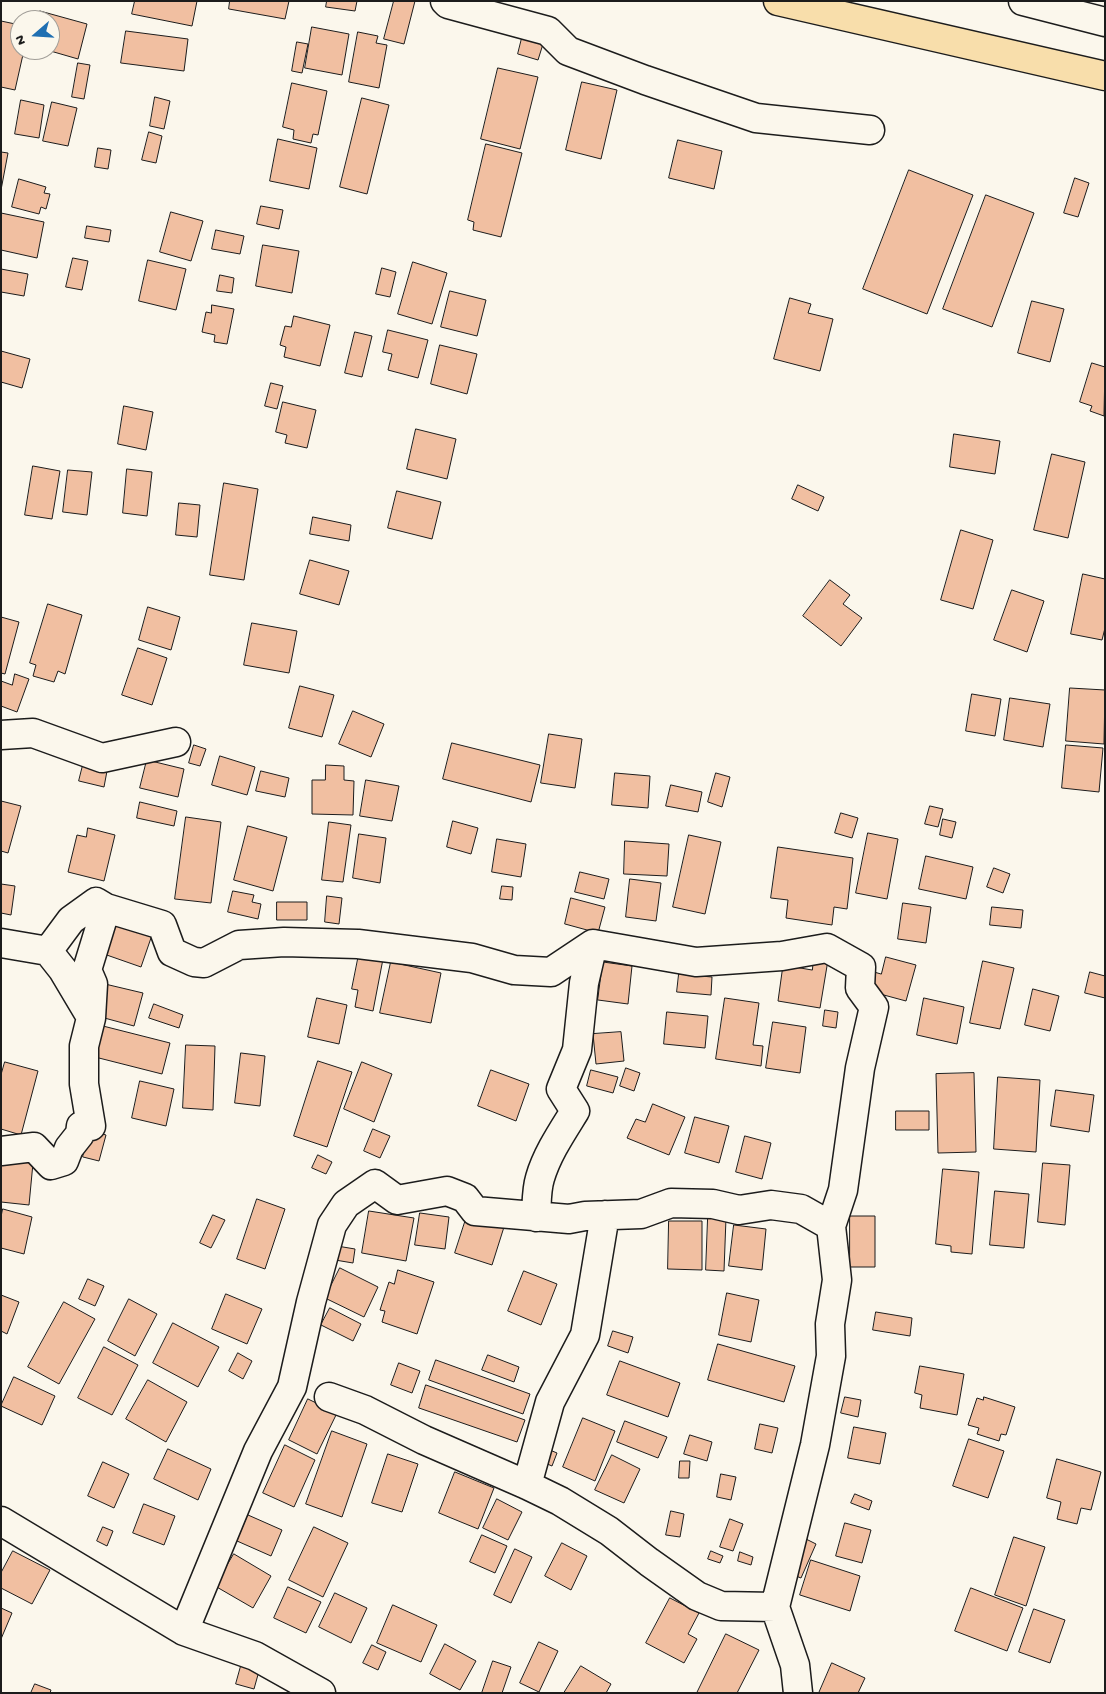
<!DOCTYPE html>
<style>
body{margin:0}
#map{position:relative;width:1106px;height:1694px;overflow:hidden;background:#fbf7ec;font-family:"Gochi Hand",sans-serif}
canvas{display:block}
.frame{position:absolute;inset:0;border:2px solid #1c1c1c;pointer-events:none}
.north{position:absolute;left:10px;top:10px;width:50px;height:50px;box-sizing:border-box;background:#fbf7ec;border:1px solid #a29f99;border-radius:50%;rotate:251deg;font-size:14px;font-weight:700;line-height:20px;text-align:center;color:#1c1c1c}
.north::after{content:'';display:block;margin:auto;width:18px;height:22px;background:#1f6fb2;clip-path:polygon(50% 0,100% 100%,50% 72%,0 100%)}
</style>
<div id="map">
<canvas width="1106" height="1694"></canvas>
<div class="frame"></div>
<div class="north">N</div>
</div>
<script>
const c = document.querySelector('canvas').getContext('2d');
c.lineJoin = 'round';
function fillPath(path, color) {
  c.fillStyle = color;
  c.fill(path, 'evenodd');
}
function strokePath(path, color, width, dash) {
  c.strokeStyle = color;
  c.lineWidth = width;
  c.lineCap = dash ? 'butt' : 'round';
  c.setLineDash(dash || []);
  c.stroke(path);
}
const building = new Path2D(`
 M135,1H197L192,26L132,14Z
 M230,1H289L285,19L229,9Z
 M327,1H357L355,11L326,7Z
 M394,1H415L404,44L384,39Z
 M40,11L87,24L78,59L47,50H50V20H38Z
 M1,21L20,25V50H24L15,90L1,87Z
 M312,27L349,34L342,75L305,68Z
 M126,31L188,39L184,71L121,63Z
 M358,32L378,36L376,43L387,45L379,88L349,82Z
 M522,38L543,44L538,60L518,54Z
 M297,42L308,44L302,73L292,71Z
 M78,63L90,65L84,99L72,97Z
 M498,68L538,77L520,149L481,139Z
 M582,82L617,90L601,159L566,150Z
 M292,83L327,91L318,135L313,134L311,143L293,139L294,130L283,127Z
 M155,97L170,101L164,129L150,126Z
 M362,98L389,105L367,194L340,187Z
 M21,100L44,105L39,138L15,134Z
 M52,102L77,108L68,146L43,141Z
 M149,132L162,136L156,163L142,160Z
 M278,139L317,148L309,189L270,181Z
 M678,140L722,151L714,189L669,178Z
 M486,144L522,153L501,237L473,230L474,222L468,220Z
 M98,148L111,150L108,169L95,167Z
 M1,152L8,153L1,190Z
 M909,170L973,195L927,314L863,289Z
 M1075,178L1089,183L1078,217L1064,213Z
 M19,179L46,187L44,193L50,194L46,209L41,207L39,214L12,207Z
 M986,195L1034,213L992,327L943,309Z
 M261,206L283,210L279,229L257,224Z
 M171,212L203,221L191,261L160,252Z
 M1,213L44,222L37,258L1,250Z
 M87,226L111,230L109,242L85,238Z
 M216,230L244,236L240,254L212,249Z
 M263,245L299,251L292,293L256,286Z
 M73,258L88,261L82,290L66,287Z
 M148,260L186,269L176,310L139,301Z
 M413,262L447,273L432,324L398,314Z
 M382,268L396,272L390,297L376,294Z
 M1,269L28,274L24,296L1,292Z
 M220,275L234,278L232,293L217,291Z
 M450,291L486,300L477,336L441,327Z
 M790,298L811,304L808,313L833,319L820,371L774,359Z
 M1032,301L1064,309L1050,362L1018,353Z
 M212,305L234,309L227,344L214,342L215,335L202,332L206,312L211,313Z
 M294,316L330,325L320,366L284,357L286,347L280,345L285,326L291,327Z
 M388,330L428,340L418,378L388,370L392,354L383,352Z
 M355,332L372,336L362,377L345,373Z
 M440,345L477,354L467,394L431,384Z
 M1,351L30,359L22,388L1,382Z
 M1092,363L1105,367L1104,416L1090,411L1092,406L1080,402Z
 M271,383L283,386L277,409L265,406Z
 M283,402L316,410L307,448L285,443L287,435L276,432Z
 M124,406L153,412L146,450L118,444Z
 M416,429L456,439L447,479L407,469Z
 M954,434L1000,441L995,474L950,467Z
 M1052,454L1085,462L1068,538L1034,530Z
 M33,466L60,471L52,519L25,515Z
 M127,469L152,472L147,516L123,513Z
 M68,470L92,472L87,515L63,512Z
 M224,483L258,489L244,580L210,575Z
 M798,485L824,497L818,511L792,499Z
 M397,491L441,502L432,539L388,528Z
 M179,503L200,505L197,537L176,535Z
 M313,517L351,525L349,541L310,534Z
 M961,530L993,540L973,609L941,600Z
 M310,560L349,571L339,605L300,594Z
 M1083,574L1105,579V628L1102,640L1071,634Z
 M830,580L850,595L843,604L862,618L841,646L803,616Z
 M1012,590L1044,601L1027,652L994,640Z
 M48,604L82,615L65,674L58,671L54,682L33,676L36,665L30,663Z
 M148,607L180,617L171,650L139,640Z
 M1,617L19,622L5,674L1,673Z
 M252,623L297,631L289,673L244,665Z
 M138,648L167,658L152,705L122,695Z
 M15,674L29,679L17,712L1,706V681L12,685Z
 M300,686L334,695L322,737L289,728Z
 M1070,688L1105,690L1104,744L1066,741Z
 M972,694L1001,699L995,736L966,731Z
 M1010,698L1050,704L1043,747L1004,740Z
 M353,711L384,724L371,757L339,744Z
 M549,734L582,739L575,788L541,783Z
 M452,743L540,765L531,802L443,779Z
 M194,745L206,749L200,766L189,763Z
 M1066,745L1103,748L1099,792L1062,788Z
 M220,756L255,767L247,795L212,785Z
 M147,760L184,769L178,797L140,788Z
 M83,765L107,771L104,787L79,781Z
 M326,765L344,766V780L354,781L353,815L312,814V780H325Z
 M261,771L289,778L285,797L256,791Z
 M615,773L650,776L648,808L612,805Z
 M716,773L730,777L722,807L708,802Z
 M366,780L399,786L392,821L360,816Z
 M671,785L702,792L698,812L666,806Z
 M1,801L21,806L8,853L1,851Z
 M140,802L177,811L174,826L137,818Z
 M930,806L943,809L938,827L925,824Z
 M841,813L858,818L852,838L835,833Z
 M186,817L221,822L211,903L175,899Z
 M943,819L956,822L952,838L940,835Z
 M453,821L478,828L471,854L447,847Z
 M329,822L351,825L343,882L322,880Z
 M248,826L287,837L273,891L234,880Z
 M88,828L115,835L104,881L68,872L77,835L86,837Z
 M868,833L898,839L887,899L856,893Z
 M359,834L386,838L380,883L353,878Z
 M689,835L721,842L705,914L673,907Z
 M497,839L526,844L521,877L492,872Z
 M625,841L669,844L667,876L624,874Z
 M778,847L853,858L847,909L834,907L832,925L786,918L788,900L771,898Z
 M926,856L973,867L966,899L919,889Z
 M994,868L1010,874L1003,893L987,887Z
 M580,872L609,879L604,899L575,892Z
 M630,879L661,883L656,921L626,917Z
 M1,884L15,886L11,915L1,913Z
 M502,886L513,887L512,900L500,899Z
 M233,891L254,895L252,902L261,904L258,919L228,912Z
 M327,896L342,898L339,924L325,922Z
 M571,898L605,907L598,933L565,924Z
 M277,902H307V920H277Z
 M903,903L931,907L926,943L898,939Z
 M992,907L1023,910L1021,928L990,925Z
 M112,921L152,935L141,967L101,953Z
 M359,954L383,959L373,1011L355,1007L358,990L352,989Z
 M814,957L828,960L820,1008L778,1001L783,965L812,970Z
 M886,957L916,965L906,1001L869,991L874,972L881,974Z
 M983,961L1014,968L1000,1029L970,1023Z
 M391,962L441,973L431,1023L380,1013Z
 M603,962L632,966L628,1004L598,1000Z
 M1090,972L1105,976V998L1085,993Z
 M679,974L712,977L711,995L677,992Z
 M105,984L143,993L134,1026L97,1016Z
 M1033,989L1059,996L1050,1031L1025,1025Z
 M317,998L347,1005L339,1044L308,1037Z
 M725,998L759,1003L753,1045L763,1046L761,1066L716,1059Z
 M924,998L964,1007L957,1044L917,1035Z
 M154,1004L183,1015L179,1028L149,1018Z
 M825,1010L838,1012L836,1028L823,1026Z
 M667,1012L708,1016L705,1048L664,1044Z
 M773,1022L806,1027L800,1073L766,1068Z
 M99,1025L170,1043L162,1074L91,1056Z
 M621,1032L624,1061L596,1064L593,1034Z
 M186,1045L215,1046L213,1110L183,1108Z
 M241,1053L265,1056L260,1106L235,1103Z
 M318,1061L352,1072L327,1147L294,1136Z
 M5,1062L38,1071L21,1135L1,1129V1075Z
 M362,1062L392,1074L374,1122L344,1109Z
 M626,1068L640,1073L634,1091L620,1086Z
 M491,1070L529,1084L516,1121L478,1106Z
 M591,1070L618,1077L613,1093L587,1086Z
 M974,1073L976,1152L938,1153L936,1074Z
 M998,1077L1040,1080L1036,1152L994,1149Z
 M140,1081L174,1089L166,1126L132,1118Z
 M1056,1090L1094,1095L1089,1132L1051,1126Z
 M653,1104L685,1117L669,1155L627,1138L636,1119L645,1122Z
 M896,1111H929V1130H896Z
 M695,1117L729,1126L719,1163L685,1153Z
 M373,1129L390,1136L380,1158L364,1151Z
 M89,1130L106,1135L99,1161L83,1157Z
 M745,1136L771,1143L762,1179L736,1172Z
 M318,1155L332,1162L326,1174L312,1168Z
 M1,1161L33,1163L29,1205L1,1202Z
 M1043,1163L1070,1165L1065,1225L1038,1222Z
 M943,1169L979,1172L972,1254L951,1252V1246L936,1244Z
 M995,1191L1029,1194L1024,1248L990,1245Z
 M257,1199L285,1209L265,1269L237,1259Z
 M3,1209L32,1217L24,1254L1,1248V1217Z
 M369,1211L414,1218L406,1261L362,1253Z
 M420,1213L449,1217L445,1249L415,1245Z
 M213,1215L225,1220L211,1248L200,1243Z
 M467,1216L504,1227L492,1265L455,1253Z
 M850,1216H875V1267H850Z
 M708,1218H726L724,1271L706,1270Z
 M669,1221H702V1270L668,1269Z
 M734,1225L766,1229L762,1270L729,1266Z
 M337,1246L355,1249L353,1263L335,1260Z
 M340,1268L378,1287L364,1317L325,1298Z
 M398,1270L434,1282L417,1334L382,1322L385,1311L380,1310L389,1282L394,1284Z
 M524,1271L557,1284L541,1325L508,1311Z
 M88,1279L104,1286L95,1306L79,1299Z
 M727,1293L759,1300L751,1342L719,1335Z
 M226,1294L262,1309L247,1344L212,1329Z
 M1,1295L19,1302L7,1334L1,1331Z
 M129,1299L157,1314L135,1356L108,1341Z
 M64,1302L95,1319L59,1384L28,1367Z
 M330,1308L361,1324L353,1341L321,1325Z
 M876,1312L912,1318L910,1336L873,1330Z
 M173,1323L219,1347L198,1387L153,1363Z
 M613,1331L633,1337L628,1353L608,1346Z
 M718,1344L795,1366L784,1402L708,1380Z
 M104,1347L138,1365L112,1415L78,1398Z
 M238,1353L252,1361L243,1379L229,1371Z
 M488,1355L519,1367L514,1382L482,1370Z
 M436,1360L530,1394L523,1414L429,1380Z
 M620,1361L680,1383L668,1417L607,1395Z
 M399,1363L420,1371L412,1393L391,1385Z
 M920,1366L964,1374L957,1415L920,1408L922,1395L915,1393Z
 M14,1377L55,1396L42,1425L1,1406Z
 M148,1380L187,1402L166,1442L126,1419Z
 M426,1385L525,1420L517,1442L419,1408Z
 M845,1397L861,1400L858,1417L841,1413Z
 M984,1397L1015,1407L1006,1435L1001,1434L999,1441L977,1434L979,1428L968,1425L977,1398L983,1400Z
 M308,1399L337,1413L317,1454L289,1440Z
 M583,1418L615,1431L595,1481L563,1467Z
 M625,1421L667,1437L658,1458L617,1442Z
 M760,1424L778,1428L772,1453L755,1449Z
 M854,1427L886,1433L880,1464L848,1458Z
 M332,1431L367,1444L342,1517L306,1504Z
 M690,1435L712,1442L707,1461L684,1454Z
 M969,1439L1004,1451L988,1498L953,1486Z
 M285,1445L315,1460L294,1507L263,1493Z
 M543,1447L557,1453L552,1466L538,1460Z
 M168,1449L211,1469L198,1500L154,1479Z
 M388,1454L418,1464L402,1512L372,1503Z
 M612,1455L640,1469L624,1503L595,1490Z
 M1057,1459L1101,1472L1091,1510L1081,1508L1077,1524L1057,1519L1061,1502L1047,1498Z
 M680,1461H690L689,1478H679Z
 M103,1462L129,1474L114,1508L88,1496Z
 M455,1472L494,1488L478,1529L439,1513Z
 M721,1474L736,1477L731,1500L717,1497Z
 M855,1494L872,1501L869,1510L851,1503Z
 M497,1499L522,1512L508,1540L483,1528Z
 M144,1504L175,1516L164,1545L133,1533Z
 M671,1511L684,1514L680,1537L666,1535Z
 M248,1515L282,1530L271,1556L237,1541Z
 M730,1519L743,1524L733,1551L720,1547Z
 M845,1523L871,1530L862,1563L836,1556Z
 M103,1527L113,1531L107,1546L97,1541Z
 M314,1527L348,1543L323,1597L289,1580Z
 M482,1535L507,1546L495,1573L470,1562Z
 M1014,1537L1045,1547L1026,1606L995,1595Z
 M806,1539L816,1544L801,1578L791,1574Z
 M562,1543L587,1556L571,1590L545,1576Z
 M515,1549L532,1557L511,1603L494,1595Z
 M13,1551L50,1570L32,1604L1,1588V1573Z
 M711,1551L723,1556L720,1563L708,1559Z
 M740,1552L753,1557L751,1565L738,1561Z
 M234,1554L271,1576L253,1608L215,1586Z
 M811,1560L860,1576L850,1611L800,1595Z
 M288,1587L321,1602L306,1633L274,1618Z
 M971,1588L1023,1608L1007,1651L955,1631Z
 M335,1593L367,1608L351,1643L319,1627Z
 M670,1598L699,1613L688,1634L697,1639L684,1663L646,1643Z
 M393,1605L437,1625L421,1662L377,1643Z
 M1,1608L12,1613L1,1639Z
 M1034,1609L1065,1620L1050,1663L1019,1652Z
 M726,1634L759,1650L737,1693H697Z
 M539,1642L558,1651L539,1692L520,1683Z
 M445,1644L476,1661L460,1690L430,1674Z
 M372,1645L386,1652L378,1670L363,1663Z
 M493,1661L511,1667L502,1693H482Z
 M832,1663L865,1678L858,1693H819Z
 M241,1666L259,1671L254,1689L236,1684Z
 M581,1666L611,1684L606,1693H564Z
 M35,1684L51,1690L50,1693H31Z`);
const minor = new Path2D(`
 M445,1L448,4L548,31L568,51L645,80L756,118L870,130
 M1023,1L1105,22
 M1,735L33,733L102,758L176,742
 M1,943L48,951L71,920L96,902L106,908L162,925L172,952L194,962L204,963L239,945L284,942L358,944L472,958L514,970L551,972L593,944L696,962L782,956L827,948L861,967L860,988L874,1007L860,1068L843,1190L831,1226L837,1280L830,1324L831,1356L815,1445L775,1607L795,1665L798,1693
 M48,951L63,970L91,1017
 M1,1151L34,1147L51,1165L64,1161L69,1148L80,1134L81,1126H91L84,1084V1046L91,1018L93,984L87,970L106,908
 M536,1217C537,1204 536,1191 540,1178C547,1154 562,1132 575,1111L561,1089L577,1050L584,983L593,944
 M329,1397L365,1410L424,1440L527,1485L560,1501L609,1531L649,1562L697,1596L721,1606L775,1607
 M527,1485L550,1402L585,1335L605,1215
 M1,1521L184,1631L255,1656L321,1693
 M184,1631L258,1451L292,1387L311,1302L332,1225L346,1204L375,1184L397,1200L447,1191L465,1198L475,1211L569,1219L585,1216L641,1214L671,1203L713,1204L739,1210L771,1205L801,1209L831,1226`);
const major = new Path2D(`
 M778,1L1105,76`);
fillPath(building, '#f1bfa1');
strokePath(building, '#1c1c1c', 1);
strokePath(minor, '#1c1c1c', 31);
strokePath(major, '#1c1c1c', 31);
strokePath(minor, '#fbf7ec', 28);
strokePath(major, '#f8deab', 28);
</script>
